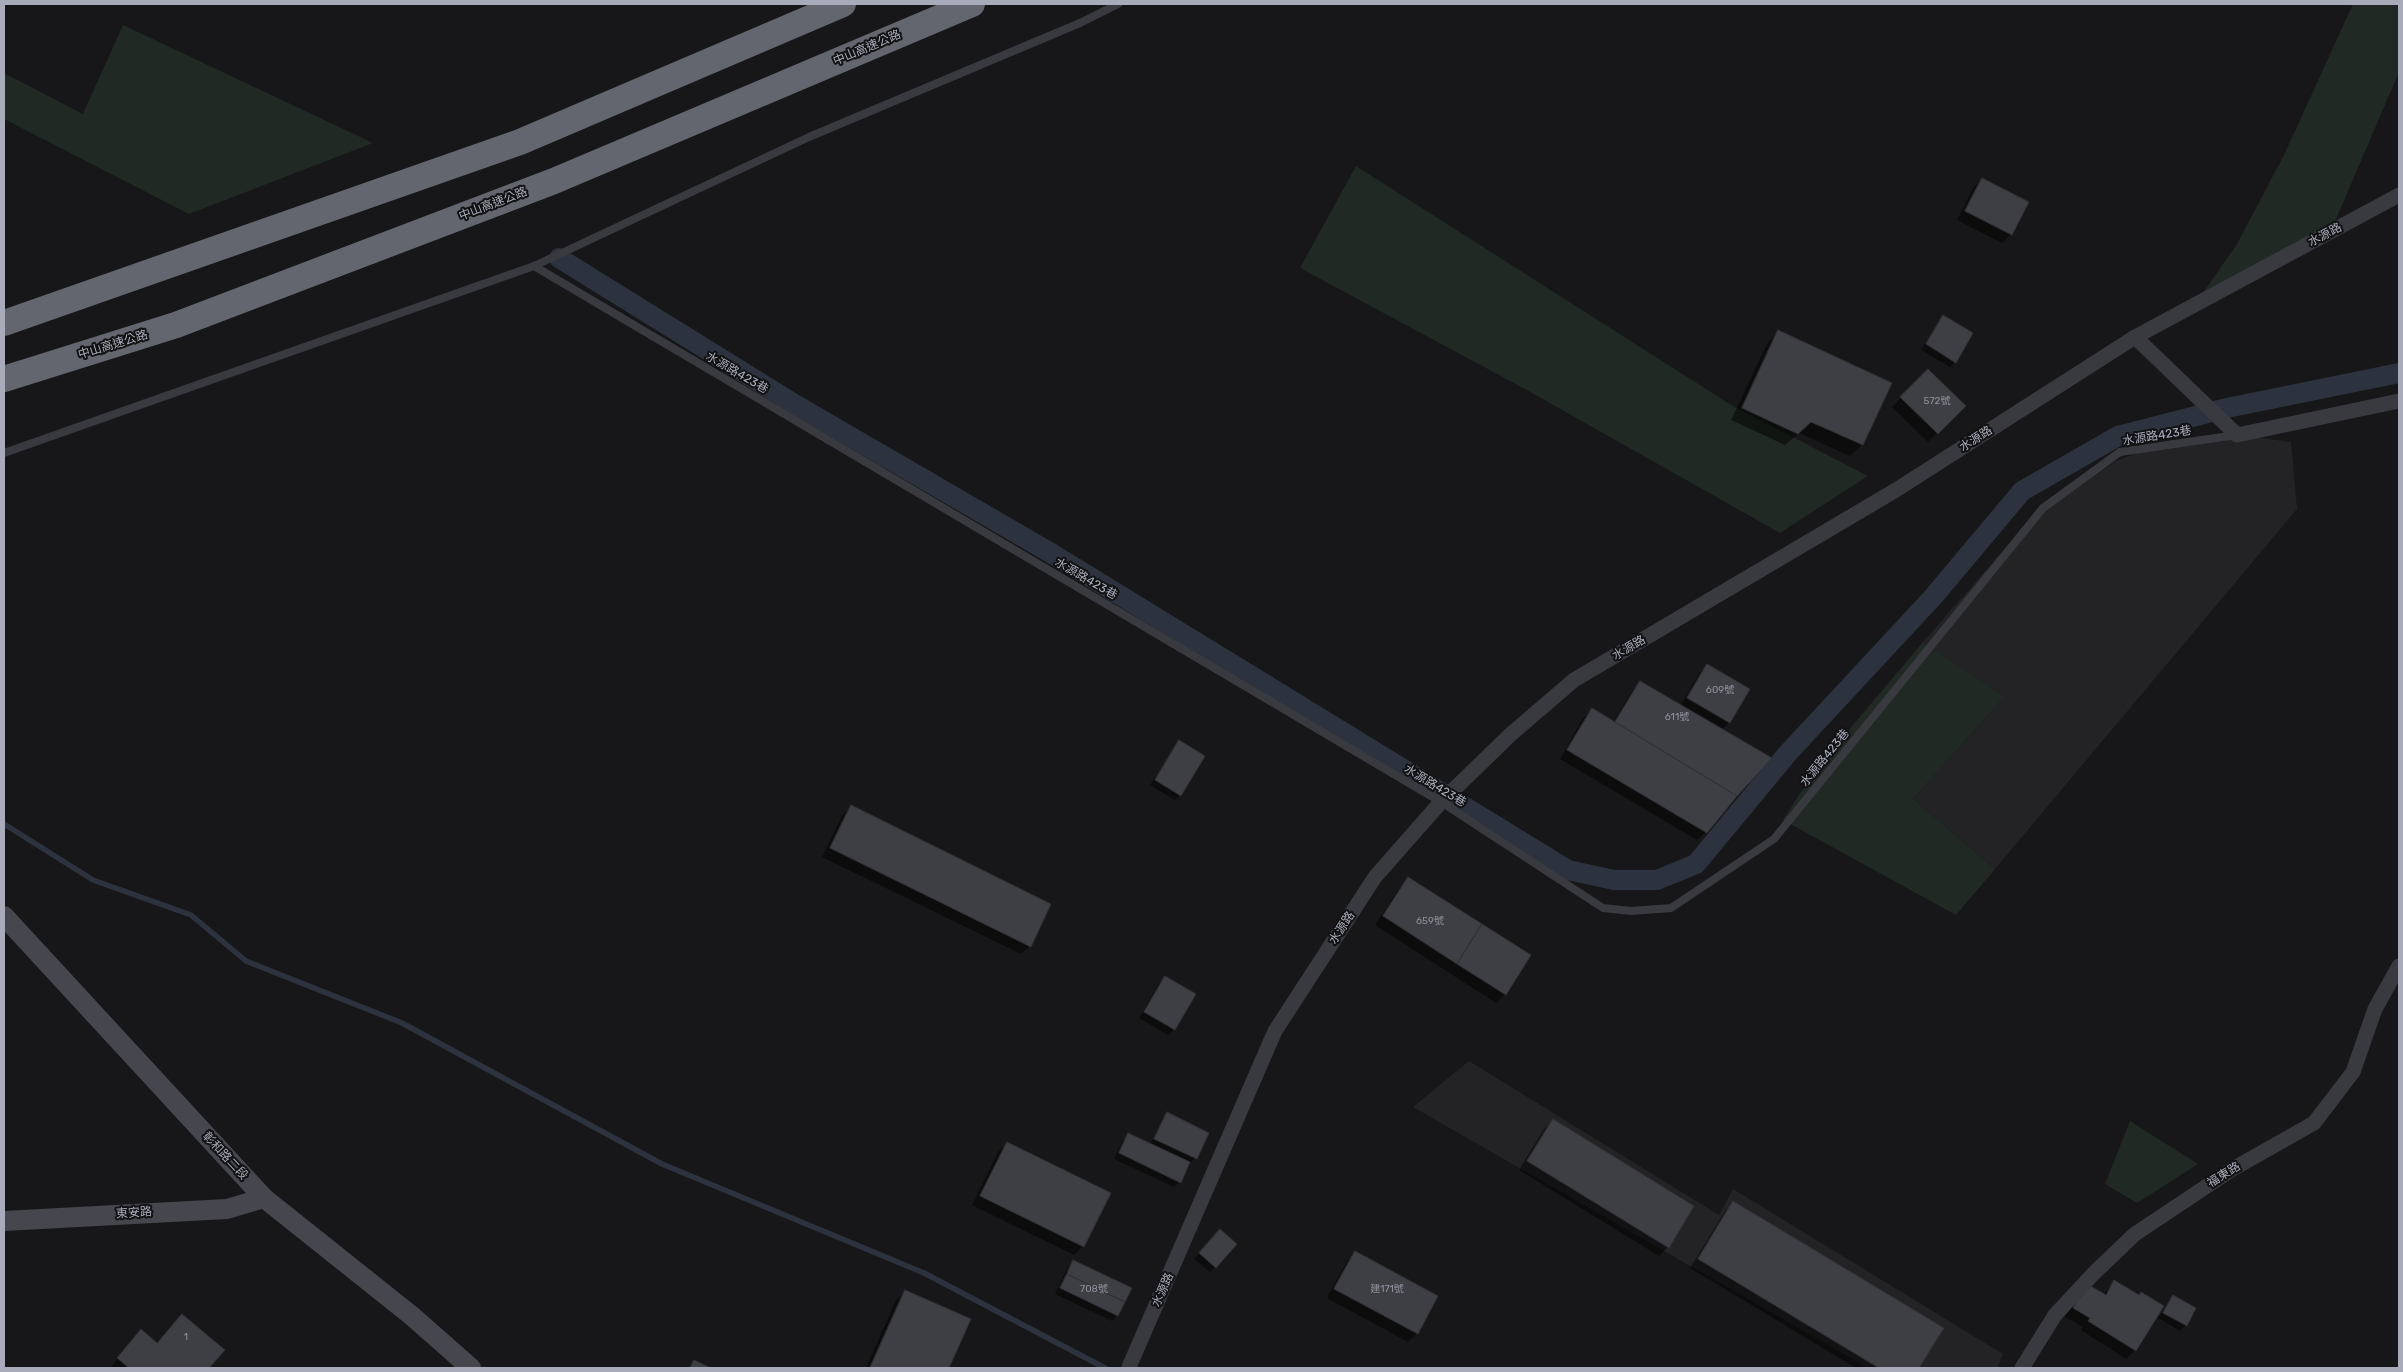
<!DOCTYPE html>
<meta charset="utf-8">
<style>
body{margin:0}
#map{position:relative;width:2403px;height:1372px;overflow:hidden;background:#171719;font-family:Rubik,sans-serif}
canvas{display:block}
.frame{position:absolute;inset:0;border:5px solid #a8abba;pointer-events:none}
</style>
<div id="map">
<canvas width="2403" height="1372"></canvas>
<div class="frame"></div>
</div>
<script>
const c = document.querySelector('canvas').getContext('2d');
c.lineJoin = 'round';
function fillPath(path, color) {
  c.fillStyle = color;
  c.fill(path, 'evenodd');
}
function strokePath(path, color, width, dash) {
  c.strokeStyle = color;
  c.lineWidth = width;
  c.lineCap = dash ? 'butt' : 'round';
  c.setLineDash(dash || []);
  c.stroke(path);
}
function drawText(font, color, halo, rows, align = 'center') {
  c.font = font + ' Rubik,"Noto Sans TC",sans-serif';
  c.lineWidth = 4;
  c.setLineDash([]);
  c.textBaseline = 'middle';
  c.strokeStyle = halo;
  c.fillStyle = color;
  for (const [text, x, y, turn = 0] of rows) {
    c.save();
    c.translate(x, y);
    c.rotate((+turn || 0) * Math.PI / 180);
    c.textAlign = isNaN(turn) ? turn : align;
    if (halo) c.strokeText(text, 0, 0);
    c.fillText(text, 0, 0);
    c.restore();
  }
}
const built = new Path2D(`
 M2247,436L2291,442L2297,509L1995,869L1913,799L2003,698L1923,642L2031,519L2116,461L2171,440Z
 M1469,1061L1719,1215L1733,1189L2003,1354L1997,1368H1868L1413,1107Z`);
const green = new Path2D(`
 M2353,4H2399V72L2334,224L2198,300L2237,244L2284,155Z
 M123,25L373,143L189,214L4,119V73L83,114Z
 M1356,166L1731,405L1868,476L1780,533L1525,389L1300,268Z
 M1923,642L2004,697L1913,799L1995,869L1956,915L1783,820L1815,770Z
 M2130,1121L2198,1164L2137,1203L2105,1184Z`);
const shadow = new Path2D(`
 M1982,179L2011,234L2002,243L1957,220L1973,188Z
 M1943,317L1955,362L1950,367L1921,350Z
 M1778,332L1890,383L1862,445L1850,456L1799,433L1785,445L1731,420L1767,344Z
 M1928,371L1964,406L1928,442L1892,407Z
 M1707,666L1729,722L1722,730L1706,832L1697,840L1560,759L1583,718L1592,710L1613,722L1632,691L1641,682L1680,706L1699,674Z
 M1179,742L1180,795L1175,800L1150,785Z
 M851,807L1030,946L1021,954L822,857L842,816Z
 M1408,879L1505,994L1496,1003L1375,925L1400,887Z
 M1165,978L1174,1029L1168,1035L1139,1018L1159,983Z
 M1167,1114L1196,1158L1189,1163L1180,1182L1174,1187L1114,1159L1123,1140L1128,1135L1150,1145L1162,1120Z
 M1553,1120L1668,1247L1659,1256L1519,1170L1544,1129Z
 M1007,1143L1083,1246L1074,1255L972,1205L998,1152Z
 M1733,1202L1942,1328L1918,1368H1856L1690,1268L1725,1211Z
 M1214,1236L1215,1267L1210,1272L1194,1259Z
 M1355,1252L1417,1333L1408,1342L1327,1298L1347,1261Z
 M1073,1261L1117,1315L1112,1321L1055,1294L1068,1267Z
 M2115,1282L2135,1350L2126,1359L2081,1330L2083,1327L2065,1317L2079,1294L2103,1295Z
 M905,1292L969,1320L948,1368H866L896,1300Z
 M2173,1296L2186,1325L2180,1331L2158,1318Z
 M133,1340L157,1344L223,1350L208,1368H110Z`);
const stream = new Path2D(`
 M4,824L93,880L191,915L246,961L402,1023L662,1164L924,1273L1105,1368`);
const canal = new Path2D(`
 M559,258L796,405L1056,556L1568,870L1614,880H1657L1696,864L1788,753L1933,597L2022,491L2118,436L2227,408L2399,373`);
const building = new Path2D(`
 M1982,178L2029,202L2012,235L1965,211Z
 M1943,315L1973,333L1956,363L1926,344Z
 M1778,330L1892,383L1863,445L1811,422L1798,434L1742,408Z
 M1928,369L1966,406L1938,434L1900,397Z
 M1707,664L1750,689L1730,723L1687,698Z
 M1640,681L1772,758L1737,796L1615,722Z
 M1592,708L1615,722L1737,796L1707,833L1567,750Z
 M1179,740L1205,756L1181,796L1155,780Z
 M851,805L1051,904L1031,947L830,848Z
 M1408,877L1482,924L1457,964L1383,916Z
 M1482,924L1531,955L1506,995L1457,964Z
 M1165,976L1196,994L1175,1030L1144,1012Z
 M1167,1112L1209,1133L1197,1159L1154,1139Z
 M1553,1119L1694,1206L1669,1248L1527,1161Z
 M1128,1133L1190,1162L1181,1183L1119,1153Z
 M1007,1142L1111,1193L1084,1247L980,1196Z
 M1733,1201L1944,1328L1919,1368H1879L1698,1259Z
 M1220,1229L1237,1244L1216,1268L1199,1253Z
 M1355,1251L1438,1296L1418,1334L1334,1289Z
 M1073,1260L1132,1288L1125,1302L1067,1274Z
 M1067,1274L1125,1302L1118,1316L1060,1288Z
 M2114,1280L2139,1295L2141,1292L2164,1306L2136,1351L2088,1321L2090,1318L2073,1308L2087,1284L2106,1295Z
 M905,1290L971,1319L949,1368H870Z
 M2173,1295L2196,1308L2187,1326L2163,1313Z
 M182,1314L225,1350L209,1368H129L117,1358L141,1329L157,1343Z
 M694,1360L711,1368H690Z`);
const lane = new Path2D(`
 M534,266L1441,802L1603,908L1631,911L1671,908L1774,839L2043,508L2120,452L2236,435
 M4,453L534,266L809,137L1080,23L1118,4`);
const street = new Path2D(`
 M2135,337L2237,435L2399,401
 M1129,1367L1275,1031L1375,877L1441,802L1510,735L1574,680L1896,490L2135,337L2399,195
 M2022,1368L2055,1315L2094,1273L2135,1234L2231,1170L2314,1123L2353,1072L2375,1009L2399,966`);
const secondary = new Path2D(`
 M4,916L264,1198L412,1316L471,1368
 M4,1221L227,1209L264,1198`);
const highway = new Path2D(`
 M4,323L520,142L843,4
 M4,379L176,325L554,181L972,4`);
const numberNames = [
 ["572號",1937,401],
 ["609號",1720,690],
 ["611號",1677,717],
 ["659號",1430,921],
 ["708號",1094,1289],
 ["建171號",1387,1289],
 ["1",186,1337]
];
const streetNames = [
 ["中山高速公路",867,48,-23],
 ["中山高速公路",493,204,-21],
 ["水源路",2325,235,-28],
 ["中山高速公路",113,345,-17],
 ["水源路423巷",737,373,30],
 ["水源路423巷",2157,436,-9],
 ["水源路",1976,439,-33],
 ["水源路423巷",1086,579,30],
 ["水源路",1629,648,-31],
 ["水源路423巷",1825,758,-51],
 ["水源路423巷",1435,786,31],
 ["水源路",1342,928,-57],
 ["彰和路二段",225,1156,47],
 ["福東路",2224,1175,-32],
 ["東安路",134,1213,-4],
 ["水源路",1163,1290,-66]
];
fillPath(built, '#232326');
fillPath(green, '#202923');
fillPath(shadow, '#0007');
strokePath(stream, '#2c333e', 5.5);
strokePath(canal, '#2c333e', 20);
fillPath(building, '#3e3f44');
strokePath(building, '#313135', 1);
strokePath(lane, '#393940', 8);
strokePath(street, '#393940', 15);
strokePath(secondary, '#45464e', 20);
strokePath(highway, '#63656f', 26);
drawText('10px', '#8e909c', null, numberNames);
drawText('12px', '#a8abba', '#121214', streetNames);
</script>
